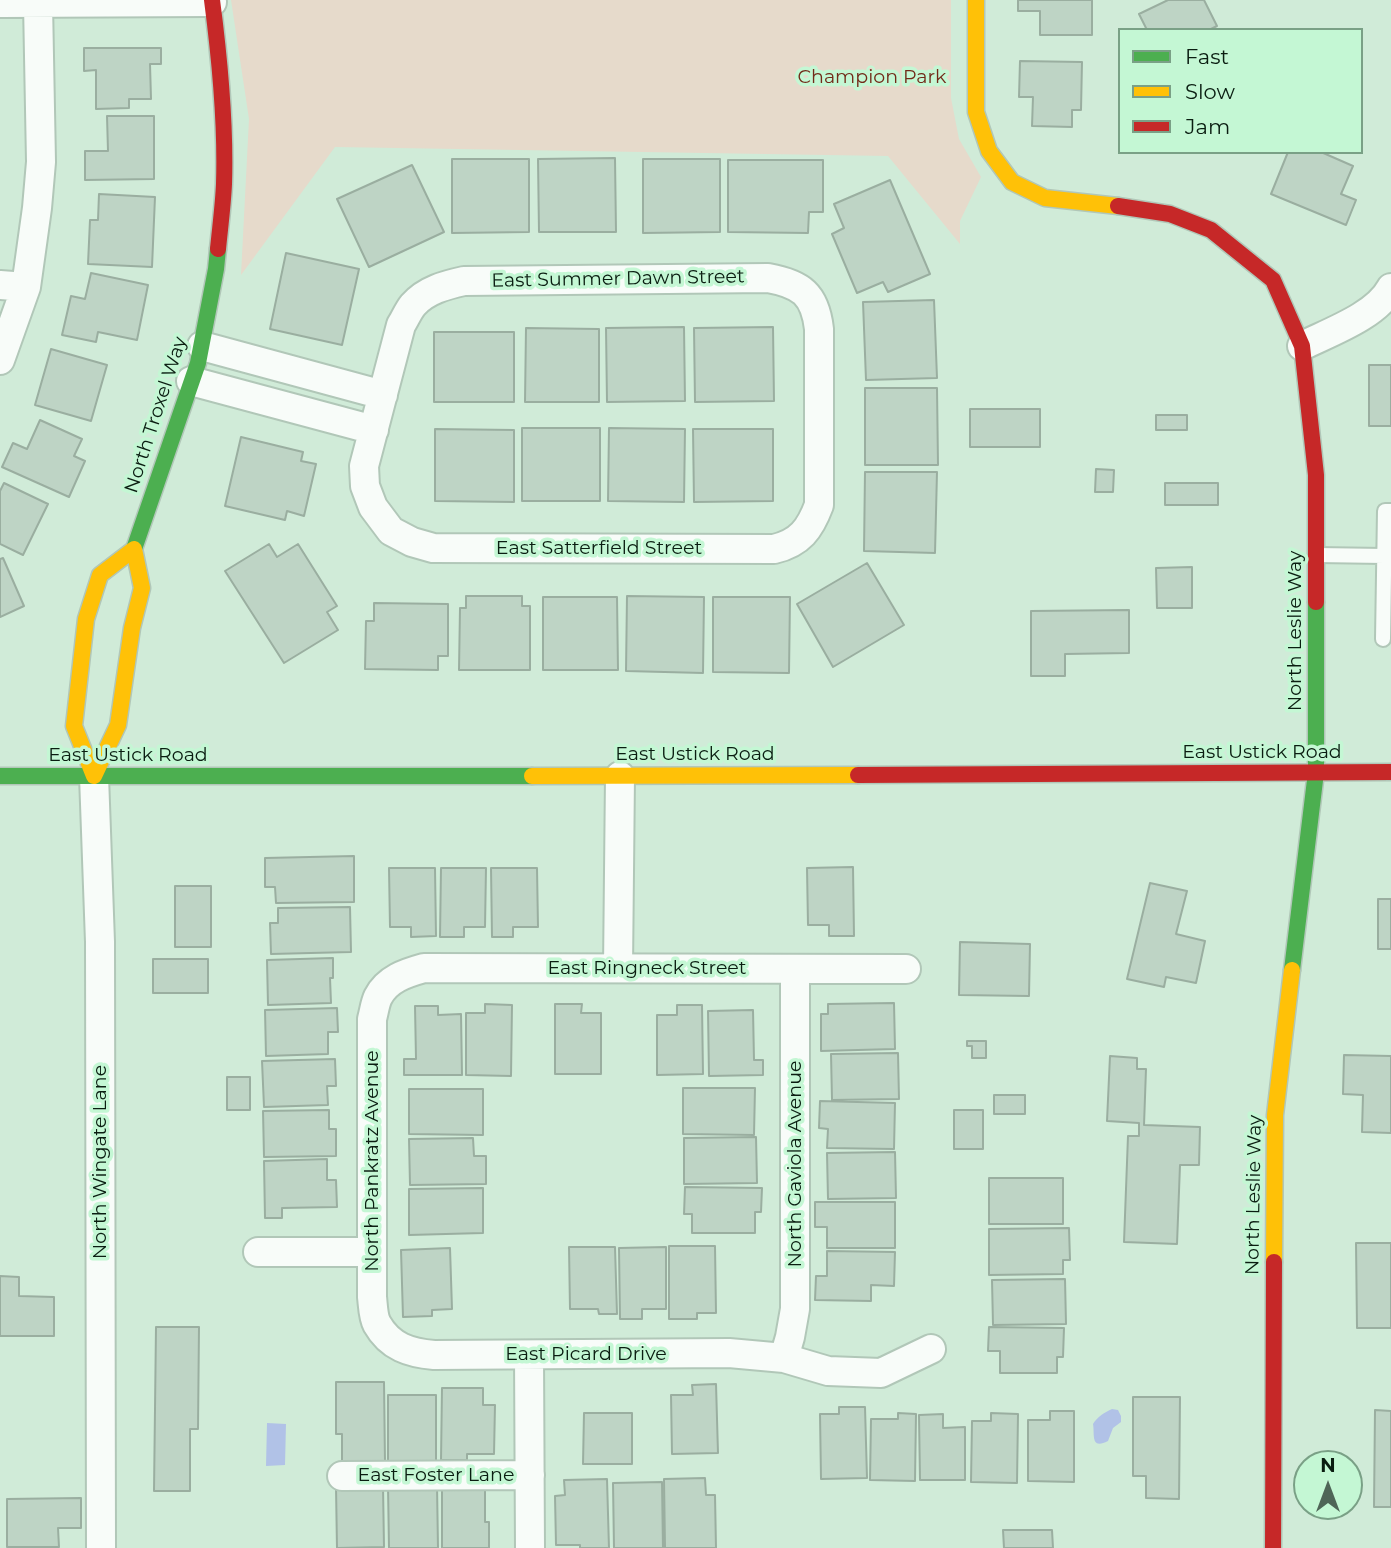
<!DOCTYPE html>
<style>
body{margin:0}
#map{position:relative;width:1391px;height:1548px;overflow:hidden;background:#d0ebd8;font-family:Montserrat,sans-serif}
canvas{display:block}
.legend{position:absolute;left:1118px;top:28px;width:245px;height:126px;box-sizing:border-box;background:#c4f7d4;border:2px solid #7aa086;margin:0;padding:9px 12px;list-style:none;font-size:21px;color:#0a1d11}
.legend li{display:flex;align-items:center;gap:14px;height:35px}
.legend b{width:35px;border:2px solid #7aa086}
.north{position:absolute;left:1293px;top:1450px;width:70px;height:70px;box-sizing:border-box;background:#c4f7d4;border:2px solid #7aa086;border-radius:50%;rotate:0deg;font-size:19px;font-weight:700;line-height:28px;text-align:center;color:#0a1d11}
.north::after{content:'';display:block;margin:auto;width:24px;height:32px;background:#4f6557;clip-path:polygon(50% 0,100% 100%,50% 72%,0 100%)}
</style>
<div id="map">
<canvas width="1391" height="1548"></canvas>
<ul class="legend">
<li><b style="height:9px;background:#4caf50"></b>Fast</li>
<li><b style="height:9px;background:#ffc107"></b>Slow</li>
<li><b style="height:9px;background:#c62828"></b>Jam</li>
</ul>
<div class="north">N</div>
</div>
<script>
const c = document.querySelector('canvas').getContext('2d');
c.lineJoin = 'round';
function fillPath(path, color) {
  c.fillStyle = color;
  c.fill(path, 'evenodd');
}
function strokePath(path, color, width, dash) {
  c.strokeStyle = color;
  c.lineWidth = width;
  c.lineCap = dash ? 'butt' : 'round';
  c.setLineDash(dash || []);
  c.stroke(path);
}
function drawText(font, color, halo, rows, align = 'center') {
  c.font = font + ' Montserrat,sans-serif';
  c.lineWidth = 7;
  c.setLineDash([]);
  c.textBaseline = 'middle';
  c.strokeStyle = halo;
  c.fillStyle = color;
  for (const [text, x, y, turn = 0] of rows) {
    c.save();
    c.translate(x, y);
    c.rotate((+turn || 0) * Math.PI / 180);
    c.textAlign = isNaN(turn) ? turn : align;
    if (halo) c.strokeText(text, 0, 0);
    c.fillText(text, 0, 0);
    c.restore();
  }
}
const green = new Path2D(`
 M231,0H951V98L959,139L981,177L960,221V244L888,156L335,147L241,275L249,119Z`);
const water = new Path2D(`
 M1112,1409L1118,1410L1121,1416V1422L1113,1428L1108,1441C1090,1450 1095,1434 1093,1424C1097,1417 1105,1412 1112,1409Z
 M267,1423L286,1424L285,1465L266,1466Z`);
const building = new Path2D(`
 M1018,0H1092V35H1040V11H1018Z
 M1168,0H1204L1217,26L1209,30H1147L1139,14Z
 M84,48H161V64H150L151,99H129V108L96,109V70L84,71Z
 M1020,61L1082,62L1081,110H1072V127L1032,126L1033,97H1019Z
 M107,116H154V179L85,180V151H108Z
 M1288,152H1321L1353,166L1341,194L1356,200L1346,225L1271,194Z
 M615,158L616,232H539L538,159Z
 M452,159H529V232L452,233Z
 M643,159H720V232L643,233Z
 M728,160H823V212H809L808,233L728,232Z
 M412,165L444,232L369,267L337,199Z
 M890,180L930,274L888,292L883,282L857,293L832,234L844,228L834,204Z
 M99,194L155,197L152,267L88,264L90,220H98Z
 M286,253L359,269L342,345L270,329Z
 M91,273L148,285L137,340L98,332L96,342L62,335L71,296L85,299Z
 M934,300L937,378L866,380L863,302Z
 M684,327L685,401L607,402L606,328Z
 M773,327L774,401L695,402L694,328Z
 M526,328L599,329V402H525Z
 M434,332H514V402H434Z
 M51,349L107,365L91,421L35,405Z
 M1369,365H1391V426H1369Z
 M865,388H937L938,465H865Z
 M970,409H1040V447H970Z
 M1156,415H1187V430H1156Z
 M40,420L82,439L74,456L85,461L69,497L2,467L13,443L27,449Z
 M522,428H600V501H522Z
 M609,428L685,429L684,502L608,501Z
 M435,429L514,430V502L435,501Z
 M693,429H773V501L694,502Z
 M241,437L303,452L301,461L316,464L304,516L287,511L285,520L225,506Z
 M1096,469L1114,470L1113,492H1095Z
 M865,472H937L935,553L864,551Z
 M4,483L48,504L23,555L0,544V491Z
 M1165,483H1218V505H1165Z
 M269,544L277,557L298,544L337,606L327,612L338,630L284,663L225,571Z
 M3,558L24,606L0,617V559Z
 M867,563L904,625L833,667L797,604Z
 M1192,567V608H1157L1156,568Z
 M466,596H522V606H530V670H459L460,608H466Z
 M627,596L704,597L703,673L626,671Z
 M543,597H617L618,670H543Z
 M713,597H790L789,673L713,672Z
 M374,603L448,604V656H438V670L365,669L366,621H374Z
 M1129,610V653L1065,654V676H1031V611Z
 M354,856V902L276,903L275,887H265V858Z
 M853,867L854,936H829V925H808L807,868Z
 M389,868H435L436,936L411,937V927H390Z
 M441,868H486L485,927H464V937H440Z
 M491,868H537L538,927H513V937H492Z
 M1150,883L1187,891L1176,934L1205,941L1196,983L1166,977L1164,987L1127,979Z
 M175,886H211V947H175Z
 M1378,899H1391V949H1378Z
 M350,907L351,952L271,954L270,923H278V908Z
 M960,942L1030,944L1029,996L959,995Z
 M333,958V978H330L331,1003L268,1005L267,960Z
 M153,959H208V993H153Z
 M894,1003L895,1049L821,1051V1014H828V1004Z
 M485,1004L512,1005L511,1076L466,1075V1013H485Z
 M555,1004H582L581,1013H601V1074H555Z
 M677,1005H702L703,1074L657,1075V1015H677Z
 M415,1006H438V1015L461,1014L462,1075H404V1059H416Z
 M337,1008L338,1032H328V1054L266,1056L265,1010Z
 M753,1010L754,1060H763V1075L709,1076L708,1011Z
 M967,1041H986V1058H972V1046H967Z
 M898,1053L899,1099L832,1100L831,1054Z
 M1344,1055L1391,1056V1133L1362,1132L1363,1095L1343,1094Z
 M1110,1056L1137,1058V1069H1146L1144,1125L1200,1127L1199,1165H1180L1177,1244L1124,1242L1128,1136H1139V1123L1107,1121Z
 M335,1059L336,1086H327L328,1105L264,1107L262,1061Z
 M227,1077H250V1110H227Z
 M683,1088H755L754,1135L683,1134Z
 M409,1089H483V1135L409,1134Z
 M994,1095H1025V1114H994Z
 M820,1101L895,1103L894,1149L827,1148L828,1129L819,1128Z
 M329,1110V1129H336V1156L264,1157L263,1111Z
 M954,1110H983V1149H954Z
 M756,1137L757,1183L684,1184V1138Z
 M473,1138L474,1156H486V1184L410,1185L409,1139Z
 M895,1152L896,1198L828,1199L827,1153Z
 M327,1159V1180H336L337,1207L282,1208V1218H265L264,1161Z
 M989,1178H1063V1224H989Z
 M685,1187L762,1188L761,1212H755V1233H692V1214H684Z
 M483,1188V1233L409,1235V1189Z
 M815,1202H895V1248H827V1227H815Z
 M1069,1228L1070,1260H1063V1274L989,1275V1229Z
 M1356,1243H1391V1328H1357Z
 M669,1246H715L716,1313H697V1319H669Z
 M569,1247H615L617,1314H599L598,1309H570Z
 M666,1247V1309H642V1319H620L619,1248Z
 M450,1248L452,1309L432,1310V1316L403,1317L401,1250Z
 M827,1251L895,1252L894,1286L871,1285V1301L815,1300L816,1276H827Z
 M0,1276L19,1277V1296L54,1297V1336H0Z
 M1065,1279L1066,1324L993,1325L992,1280Z
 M156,1327H199L198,1429H190V1491H154Z
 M989,1327L1064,1328L1063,1357H1057V1373H1000V1351H988Z
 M336,1382H384L385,1462L342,1463V1434H336Z
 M716,1384L718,1453L672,1454L671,1395H693L692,1385Z
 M442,1388H483V1405H495L494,1454H467V1460H441Z
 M388,1395H436V1463H388Z
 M1133,1397H1180L1179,1499L1146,1498V1476H1133Z
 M839,1407H865L867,1478L821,1479L820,1414H839Z
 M1375,1410L1391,1411V1507H1374Z
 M1050,1411H1074V1482L1028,1481V1420H1050Z
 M584,1413H632V1464H583Z
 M898,1413L916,1414L915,1481L870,1480L871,1419H898Z
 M991,1413L1018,1414L1017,1483L971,1482L972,1421H991Z
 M943,1414V1428L965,1427V1480H920L919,1415Z
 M705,1478L706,1495H715L716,1548H665L664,1479Z
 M607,1479L609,1548H580V1545H556L555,1496L565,1495L564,1480Z
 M662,1482L663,1548H614L613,1483Z
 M437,1485L438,1548H389L388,1486Z
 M383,1486L384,1547L337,1548L336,1487Z
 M442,1486H485V1522H489V1548H442Z
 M81,1498V1528H58L59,1547H7V1499Z
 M1003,1530H1052L1053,1548H1004Z`);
const lane = new Path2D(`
 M1317,555L1384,556
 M1383,639L1385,511H1391`);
const street = new Path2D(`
 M0,3L212,2
 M768,278C801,284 815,294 819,329V505C810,529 800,543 774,549L433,548L412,542L391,531L373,507L365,486L364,466L401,325C405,319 408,311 413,305C426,290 446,285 464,281Z
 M0,285L26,287
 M202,346L383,395
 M1302,346C1330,332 1376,316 1391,288
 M0,360L26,287L37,208L41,162L38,3
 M191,381L374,430
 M94,776L100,942L101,1548
 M618,968L620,776
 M906,969L424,968C406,973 387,979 378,997C375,1003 374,1012 372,1019V1297C373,1305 373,1317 377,1324C390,1347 410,1353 434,1355L729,1353L784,1358L828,1371L881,1373L931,1349
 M258,1252H372
 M529,1355L530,1548
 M784,1358L790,1337L795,1309V969
 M342,1476L530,1475`);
const fast = new Path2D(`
 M134,549L198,363L216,269L218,249
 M0,776H532
 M1292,970L1316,772V602`);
const slow = new Path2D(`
 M976,0V112L989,151L1012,182L1045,198L1118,206
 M134,549L142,588L132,628L118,725L94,776L74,726L86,619L100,575Z
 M532,776L858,775
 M1274,1262L1275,1115L1292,970`);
const jam = new Path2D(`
 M212,0C220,61 226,123 224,184C223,206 220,228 218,249
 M1118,206L1170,214L1211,230L1273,280L1302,346L1316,475V602
 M858,775L1391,772
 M1273,1548L1274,1262`);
const parkNames = [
 ["Champion Park",872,77]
];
const streetNames = [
 ["East Summer Dawn Street",618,279,-1],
 ["North Troxel Way",156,415,-72],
 ["East Satterfield Street",599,548],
 ["North Leslie Way",1295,631,-90],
 ["East Ustick Road",1262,752],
 ["East Ustick Road",695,754],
 ["East Ustick Road",128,755],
 ["East Ringneck Street",647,968],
 ["North Pankratz Avenue",372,1161,-90],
 ["North Wingate Lane",100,1162,-90],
 ["North Gaviola Avenue",795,1164,-90],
 ["North Leslie Way",1254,1195,-89],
 ["East Picard Drive",586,1354],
 ["East Foster Lane",436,1475]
];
fillPath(green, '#e6dacb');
fillPath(water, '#b1c2e7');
fillPath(building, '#bed4c5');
strokePath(building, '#9aaea0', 2);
strokePath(lane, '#b1c7b8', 18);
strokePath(street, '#b1c7b8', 32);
strokePath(fast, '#b1c7b8', 19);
strokePath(slow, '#b1c7b8', 19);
strokePath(jam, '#b1c7b8', 19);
strokePath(lane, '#f8fcf9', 14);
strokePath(street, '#f8fcf9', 28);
strokePath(fast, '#4caf50', 16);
strokePath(slow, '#ffc107', 16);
strokePath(jam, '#c62828', 16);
drawText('19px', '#722a19', '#c4f7d4', parkNames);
drawText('19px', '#0a1d11', '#c4f7d4', streetNames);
</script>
